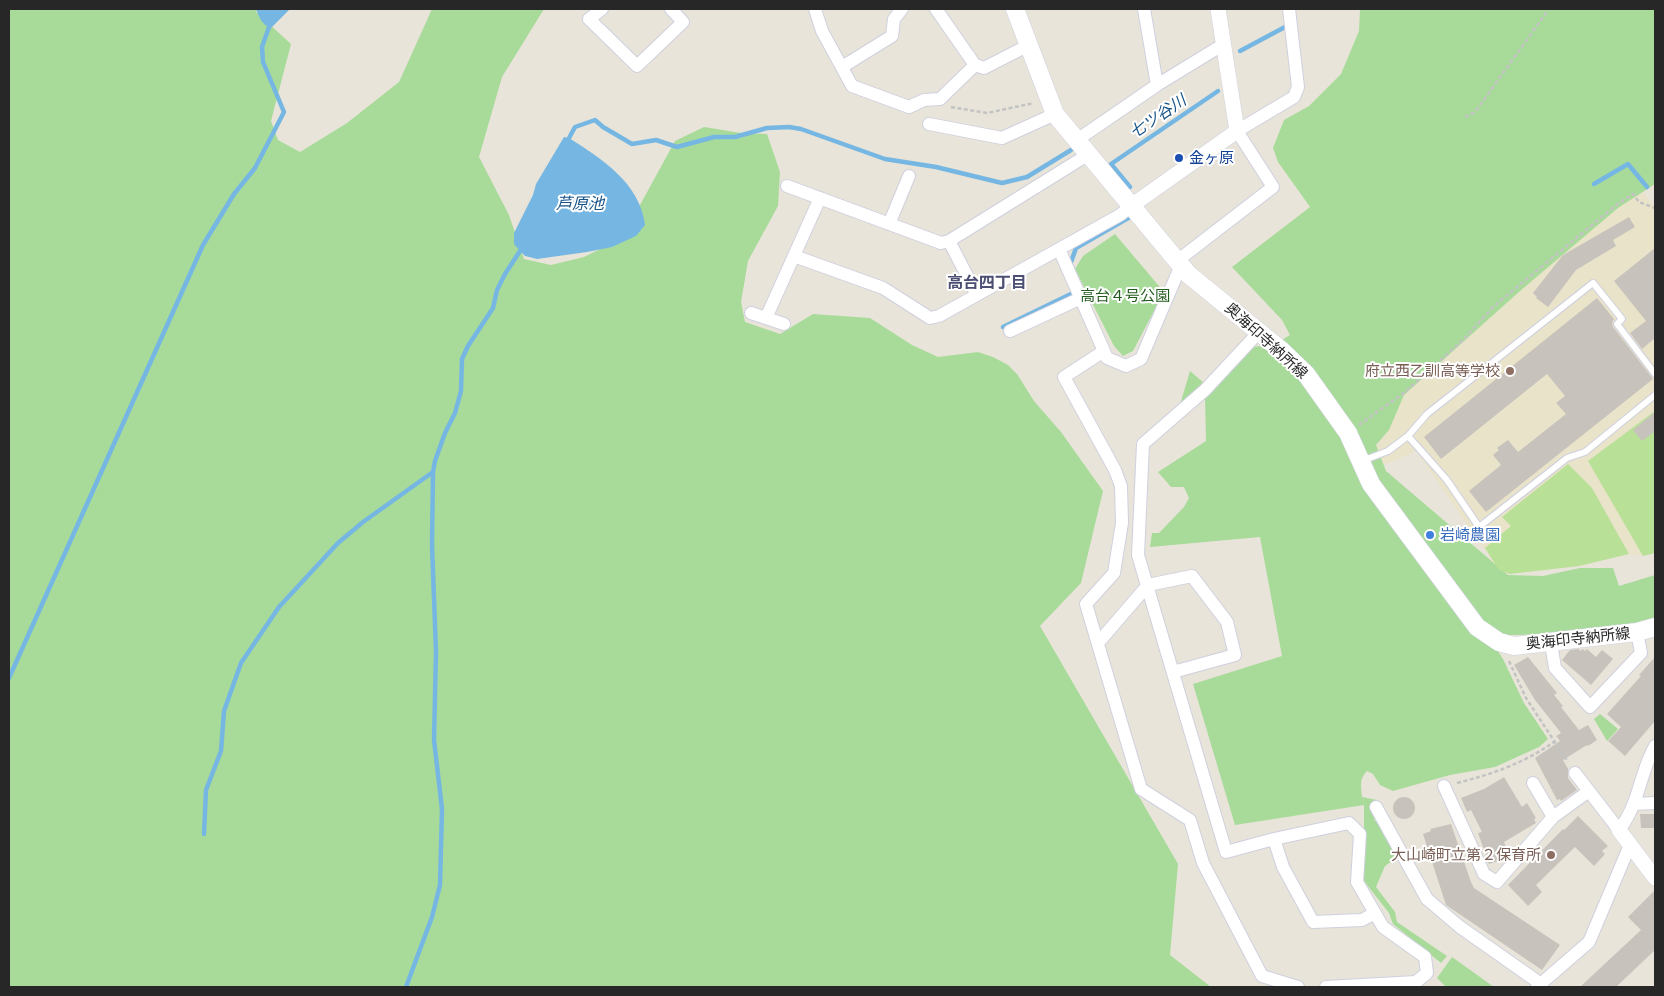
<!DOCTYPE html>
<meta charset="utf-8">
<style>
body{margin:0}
#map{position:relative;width:1664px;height:996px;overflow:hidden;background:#e8e4d9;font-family:Quicksand,sans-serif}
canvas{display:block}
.frame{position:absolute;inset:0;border:10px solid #272727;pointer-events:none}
</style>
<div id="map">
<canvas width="1664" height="996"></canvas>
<div class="frame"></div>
</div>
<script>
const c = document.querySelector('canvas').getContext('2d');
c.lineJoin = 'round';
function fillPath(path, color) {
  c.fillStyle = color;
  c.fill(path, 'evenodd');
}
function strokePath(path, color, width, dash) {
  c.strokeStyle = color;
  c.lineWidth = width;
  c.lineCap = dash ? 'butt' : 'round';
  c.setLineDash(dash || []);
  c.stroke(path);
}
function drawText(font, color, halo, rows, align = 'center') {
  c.font = font + ' Quicksand,"Noto Sans JP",sans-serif';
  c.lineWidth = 4;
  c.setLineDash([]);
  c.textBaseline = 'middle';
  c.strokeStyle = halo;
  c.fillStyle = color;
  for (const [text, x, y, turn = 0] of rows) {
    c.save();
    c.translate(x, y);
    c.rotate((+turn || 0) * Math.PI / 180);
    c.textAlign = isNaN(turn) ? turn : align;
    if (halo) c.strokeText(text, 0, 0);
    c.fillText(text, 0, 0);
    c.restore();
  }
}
const education = new Path2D(`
 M1643,192L1655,207V553L1643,556L1629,554L1579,566L1510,574L1499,570L1416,451L1384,465L1376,446L1389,430L1404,395L1520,291L1618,208Z`);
const green = new Path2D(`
 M9,9H257L256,12L291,44L271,121L278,140L300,152L347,123L399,82L432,9H544L502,77L479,157L509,215L524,259L551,265L584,257L622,238L675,141L704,127L741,133L767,134L780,172L778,206L748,261L741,302L745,322L780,334L813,314L870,318L912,345L938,357L978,352L993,357L1008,365L1017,374L1034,401L1061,432L1103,491L1081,583L1040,626L1178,864L1170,955L1211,987H9Z
 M1360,9H1655V184L1618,208L1520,291L1404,395L1389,430L1376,445L1386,471L1508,575L1543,576L1580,568H1613L1619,586L1655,575V618L1637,623L1551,634L1512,635L1491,640L1503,659L1524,703L1548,739L1539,747L1495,767L1450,775L1393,791L1380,785L1373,774L1367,771C1359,779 1361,786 1362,797L1377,800L1378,808L1374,820L1383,827L1397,852L1395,859L1385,866L1376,887L1395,912L1397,922L1447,956L1441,963L1393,924L1389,913L1364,881V805L1235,825L1193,684L1282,656L1260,537L1150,547L1152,533H1159L1184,507L1189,498L1184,487H1171L1158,472L1206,441L1205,396L1252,347L1260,346L1266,350L1290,335L1282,320L1232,267L1310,207L1278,162L1273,148L1284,120L1309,106L1341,74L1359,31Z
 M1115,234L1164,292L1133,351L1123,356L1114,346L1075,269L1083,256Z
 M1190,371L1204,383L1179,408Z
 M1600,714L1618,729L1607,741L1594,719Z
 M1452,957L1494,987H1446L1437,978Z`);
const pitch = new Path2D(`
 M1655,411V553L1643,556L1588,461Z
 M1568,464L1592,488L1629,554L1579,566L1510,574L1499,570L1485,548L1511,526L1502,517Z`);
const water = new Path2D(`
 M256,9H290L271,28C262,25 259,17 256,9Z
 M564,137L569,138C602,159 640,183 645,225L636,236L612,247L587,252L537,259L525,256L520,251L514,244V233L533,195L536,184Z`);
const stream = new Path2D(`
 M1240,51L1285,27
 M569,138L575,127L595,120L603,127L632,144L656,140L677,147L714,137H735L767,128L789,127L801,129L885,159L936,167L1002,183L1027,177L1071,150
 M1594,184L1628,164L1647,187
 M1130,187L1111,164L1218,91
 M1072,267L1070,265L1076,248L1130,217
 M1003,327L1073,293
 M9,678L203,245L234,194L255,168L284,112L263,62L262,47L269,27
 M204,834L206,790L221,751L224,711L241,663L279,607L338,543L363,522L433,472
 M406,987L432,917L440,885L442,809L434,740L436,652L432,544L433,472L435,461L445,433L455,413L461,391L462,359L468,346L493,308L497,290L505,274L520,251`);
const building = new Path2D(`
 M1629,217L1635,227L1613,240L1616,246L1576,270L1548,307L1536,298L1537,297L1533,293L1563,255Z
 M1655,248V338L1642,349L1630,333L1646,321L1614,281Z
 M1597,298L1614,319L1612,323L1613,327L1653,379L1486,512L1469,491L1501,465L1493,455L1499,450L1497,448L1508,440L1518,452L1566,414L1556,403L1565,396L1547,374L1441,459L1424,437Z
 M1655,412V431L1642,441L1633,430Z
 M1579,649L1580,651L1583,649L1585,651L1587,649L1596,657L1602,650L1613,659L1591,685L1562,660L1570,650Z
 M1528,657L1557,693L1554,695L1563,706L1561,707L1579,730L1588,725L1597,740L1588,746L1587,745L1563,760L1568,769V778L1577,790L1561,801L1560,799L1557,800L1535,758L1560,741L1556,736L1561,733L1535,700L1514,665Z
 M1655,657V721L1625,756L1608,741L1621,727L1607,714L1641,676L1639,675Z
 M1504,777L1522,807L1527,803L1536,818L1534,819L1536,823L1504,842L1509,856L1507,858L1489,864L1478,833L1482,832L1471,810L1467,812L1461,798L1484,789Z
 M1393 808a11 11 0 1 1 22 0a11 11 0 1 1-22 0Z
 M1640,814H1655V828H1641Z
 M1578,816L1608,846L1602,851L1605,854L1594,866L1575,847L1536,885L1542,892L1528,906L1508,885L1563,829L1564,830Z
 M1451,824L1471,882L1474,888L1560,945L1542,970L1446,905L1423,834L1431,831L1430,829Z
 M1655,890V950L1616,987H1580L1641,930L1628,917Z`);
const path = new Path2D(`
 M951,107L987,113L1034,103
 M1465,117L1475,112L1549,9
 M1359,425L1405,392L1464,339L1493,307L1615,206L1633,194L1639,202L1655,208
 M1509,661L1526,698L1568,762
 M1457,783C1493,774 1524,763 1554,742`);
const service = new Path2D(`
 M1408,436L1447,480L1479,527L1567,458L1585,452L1655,395
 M1362,461L1388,451L1408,436L1427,414L1593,283L1622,319L1617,324L1655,374`);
const minor = new Path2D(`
 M602,9L589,19L637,66L683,22L671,9
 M815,9L822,31L852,86L909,107L924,100L940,99L975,65L984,68L1029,45
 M936,9L975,65
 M1144,9L1157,85
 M842,67L892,36L894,19L902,9
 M929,124L1002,138L1055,114
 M1077,140L1157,85L1224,44
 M787,186L941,243L949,241L1089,154
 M889,224L909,176
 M949,241L977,295
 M1059,249L1107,358L1126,366L1141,359L1181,265
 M794,256L883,288L930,318L939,316L1120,215L1131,206
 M1177,261L1273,187L1237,131L1294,97L1298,87L1289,9
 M751,313L784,324
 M766,318L820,198
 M1010,331L1081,298
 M1259,332L1205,390L1143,444L1138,555L1226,852L1274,839L1349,823L1360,834L1357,882L1383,927L1425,957L1427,973L1416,982L1326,987
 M1104,351L1064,377L1115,470L1121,486L1122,523L1114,573L1086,604L1141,789L1190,820L1203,863L1262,976L1298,987
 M1098,643L1148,585L1192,576L1227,622L1235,655L1173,672
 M1551,643L1555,668L1590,707L1641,653L1637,632
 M1575,773L1619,830C1640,803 1639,774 1655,746
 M1533,783L1553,817
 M1444,786L1484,874L1497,882L1553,817L1589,791
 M1635,804L1655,803
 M1376,807L1427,899L1460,927L1541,984
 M1274,839L1283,867L1313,922L1362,920L1375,913
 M1537,987L1589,942L1630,845`);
const tertiary = new Path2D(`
 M1131,206L1237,131L1218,9
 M1619,830L1655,878`);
const secondary = new Path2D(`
 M1015,9L1055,114L1188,274L1281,350L1306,374L1348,433L1371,484L1477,627L1499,642L1514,646L1637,632L1655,627`);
const markers = [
 [1179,158,5,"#1a4fb4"],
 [1510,371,5,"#8d6e63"],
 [1430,535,5,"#3f7fe0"],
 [1551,855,5,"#8d6e63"]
];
const transitNames = [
 ["金ヶ原",1189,158]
];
const parkNames = [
 ["高台４号公園",1125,296]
];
const streetNames = [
 ["奥海印寺納所線",1266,341,42],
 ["奥海印寺納所線",1578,639,-6]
];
const educationNames = [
 ["府立西乙訓高等学校",1500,371],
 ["大山崎町立第２保育所",1541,855]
];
const shopNames = [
 ["岩崎農園",1440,535]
];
const waterNames = [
 ["七ツ谷川",1158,117,-34],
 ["芦原池",580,204]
];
const neighbourhoodNames = [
 ["高台四丁目",987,283]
];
fillPath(education, '#e9e3ca');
fillPath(green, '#a8db9a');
fillPath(pitch, '#b8e197');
fillPath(water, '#75b7e2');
strokePath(stream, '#75b7e2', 4.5);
fillPath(building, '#c7c3bc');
strokePath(service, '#cfd0df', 8);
strokePath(minor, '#cfd0df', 14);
strokePath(tertiary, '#cfd0df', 16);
strokePath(secondary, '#cfd0df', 19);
strokePath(path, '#c3c3c3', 2.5, [4, 2.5]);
strokePath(service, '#fff', 6);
strokePath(minor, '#fff', 12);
strokePath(tertiary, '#fff', 15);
strokePath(secondary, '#fff', 18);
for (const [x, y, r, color] of markers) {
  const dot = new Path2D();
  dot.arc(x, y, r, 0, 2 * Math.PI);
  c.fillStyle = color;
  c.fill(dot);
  strokePath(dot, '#fff', 2);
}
drawText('15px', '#164399', '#fff', transitNames, 'left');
drawText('15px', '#245c1f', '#fff', parkNames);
drawText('15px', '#272727', '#fff', streetNames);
drawText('15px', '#785e54', '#fff', educationNames, 'right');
drawText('15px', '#366cbe', '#fff', shopNames, 'left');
drawText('italic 16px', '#195489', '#fff', waterNames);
drawText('bold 16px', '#4c4e73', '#fff', neighbourhoodNames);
</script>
